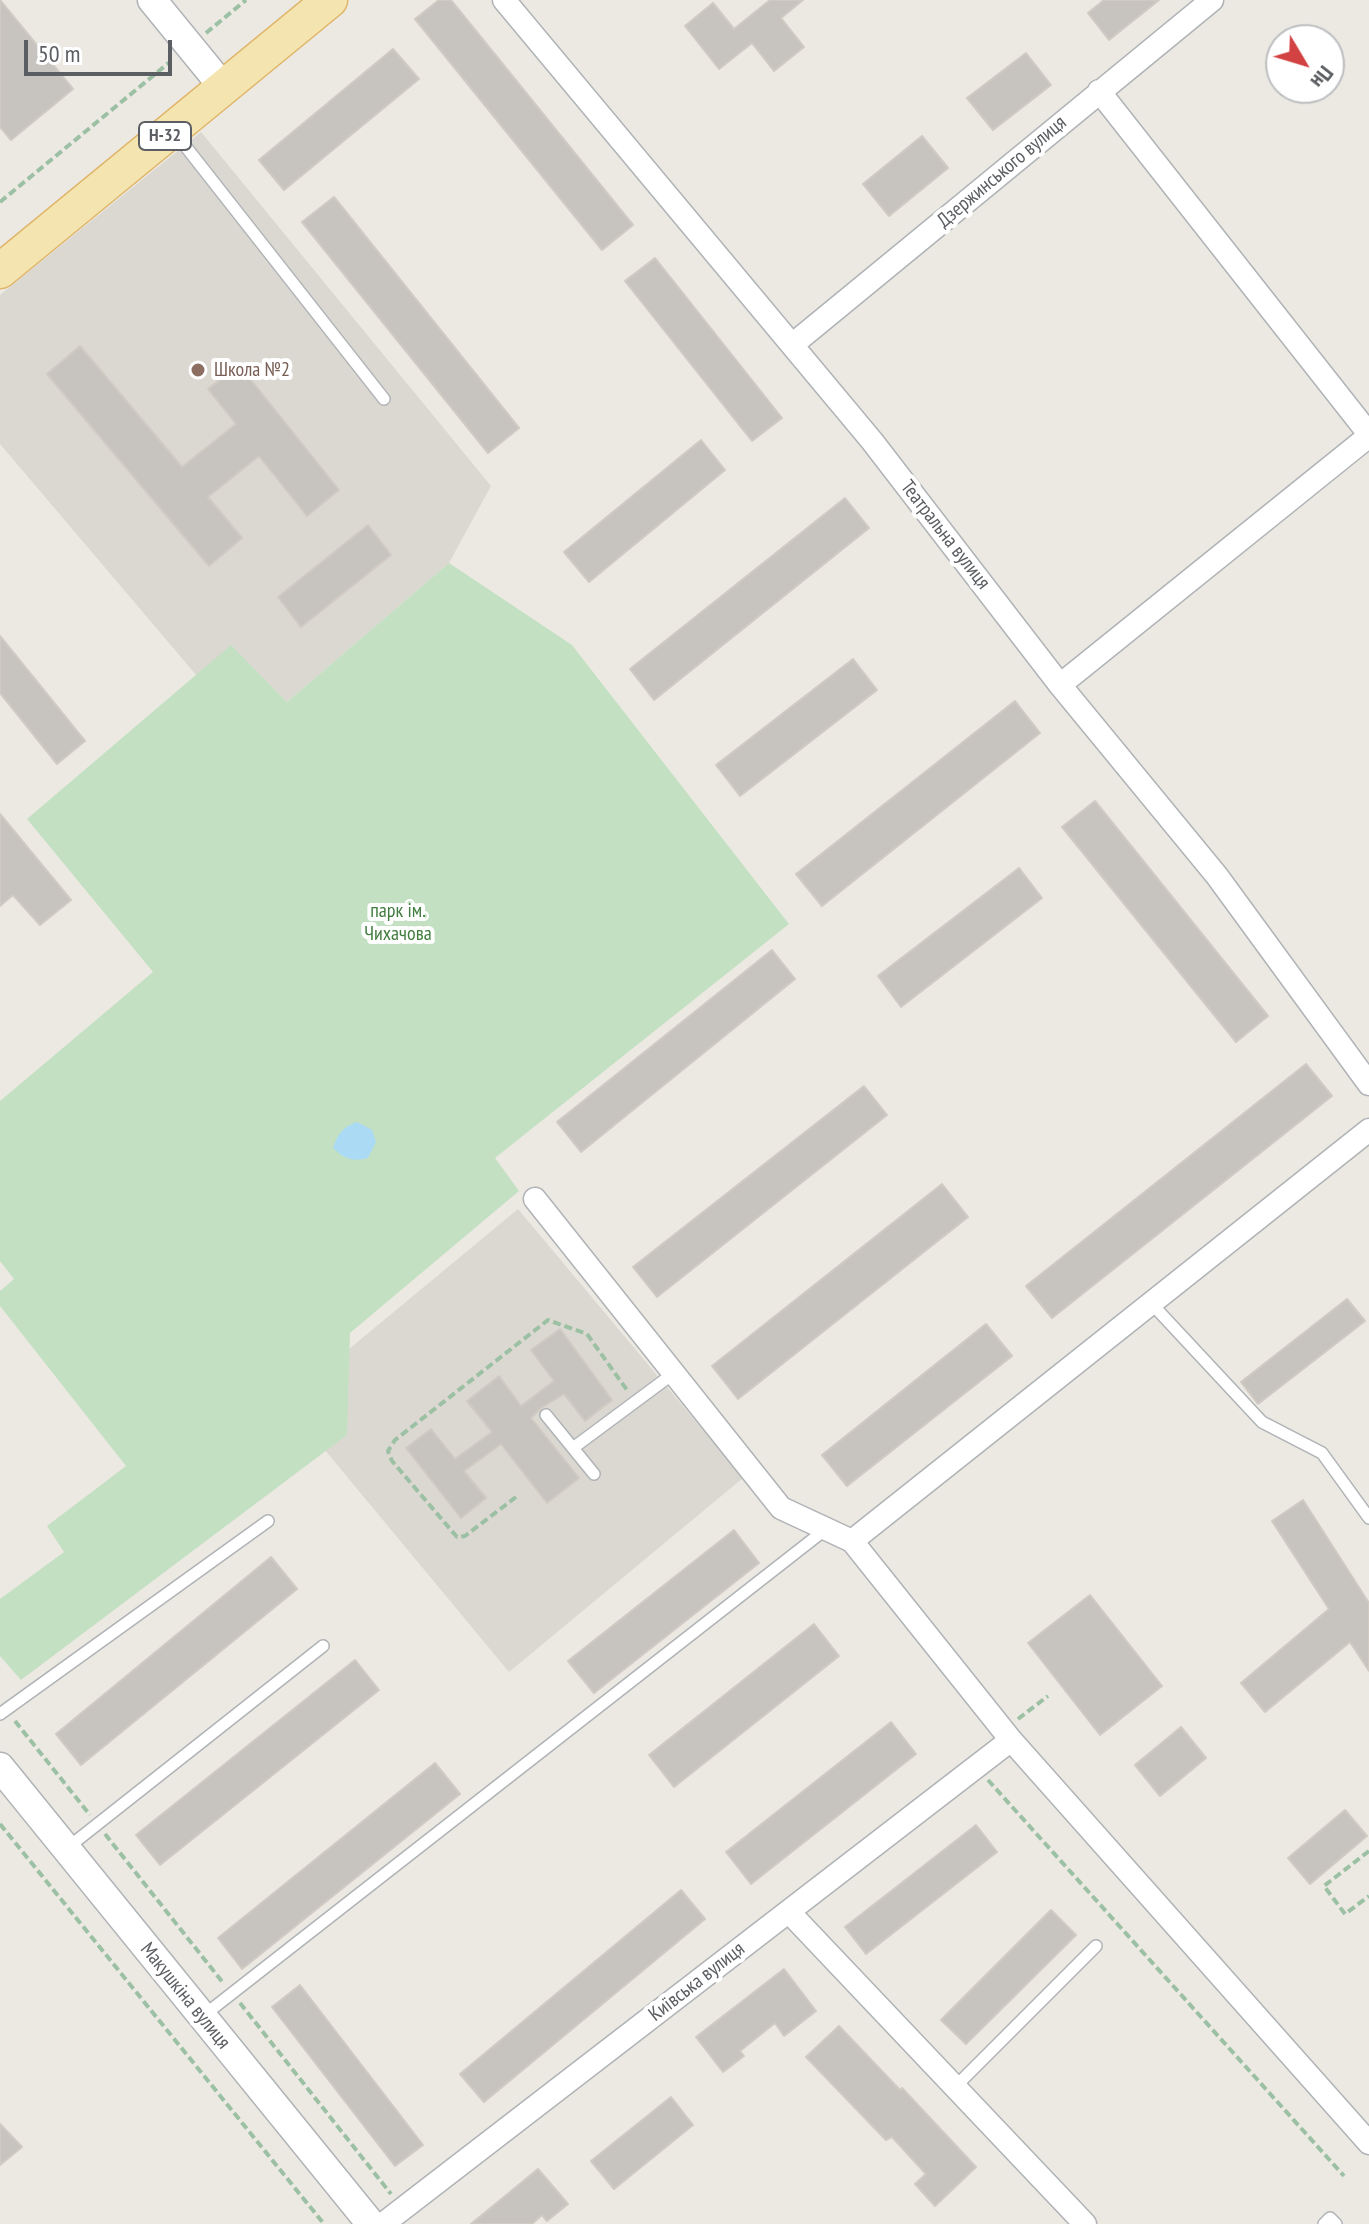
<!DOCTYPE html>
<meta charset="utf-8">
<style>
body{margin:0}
#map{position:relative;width:1369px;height:2224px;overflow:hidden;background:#ece9e3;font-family:"PT Sans Narrow",sans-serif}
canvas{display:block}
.north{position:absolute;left:1265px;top:24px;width:80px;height:80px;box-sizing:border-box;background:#fff;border:2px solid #bdbfc0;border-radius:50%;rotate:128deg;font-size:22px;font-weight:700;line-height:32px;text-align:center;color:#5b5e62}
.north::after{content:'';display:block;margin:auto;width:28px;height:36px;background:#d34242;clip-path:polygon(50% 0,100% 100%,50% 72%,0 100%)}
.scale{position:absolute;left:24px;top:40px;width:148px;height:36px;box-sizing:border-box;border:4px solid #5b5e62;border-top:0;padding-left:10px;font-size:24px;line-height:28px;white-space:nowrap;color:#5b5e62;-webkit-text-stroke:6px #fff;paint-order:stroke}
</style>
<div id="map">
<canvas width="1369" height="2224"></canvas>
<div class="north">Пн</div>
<div class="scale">50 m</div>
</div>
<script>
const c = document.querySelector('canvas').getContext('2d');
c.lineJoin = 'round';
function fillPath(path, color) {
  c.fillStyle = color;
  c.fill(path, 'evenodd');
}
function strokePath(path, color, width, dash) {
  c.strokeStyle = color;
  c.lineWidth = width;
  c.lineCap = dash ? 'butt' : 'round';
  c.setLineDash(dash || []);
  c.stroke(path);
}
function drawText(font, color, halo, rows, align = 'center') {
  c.font = font + ' "PT Sans Narrow",sans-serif';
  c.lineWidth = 8;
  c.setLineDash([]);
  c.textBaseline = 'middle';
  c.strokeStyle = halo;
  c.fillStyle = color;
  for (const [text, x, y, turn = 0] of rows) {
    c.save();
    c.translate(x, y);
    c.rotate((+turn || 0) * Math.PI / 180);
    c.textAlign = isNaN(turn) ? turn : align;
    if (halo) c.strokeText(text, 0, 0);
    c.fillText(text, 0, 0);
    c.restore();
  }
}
const education = new Path2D(`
 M201,132L491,486L449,563L287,702L231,646L197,676L0,444V295Z
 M518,1209L743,1478L509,1672L285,1402Z`);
const green = new Path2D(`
 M449,563L572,645L789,924L495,1158L519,1191L350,1333L347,1435L21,1680L0,1656V1599L64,1552L47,1526L126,1466L0,1306V1291L14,1279L0,1261V1101L153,972L27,819L231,645L287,702Z`);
const water = new Path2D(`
 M357,1122L372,1130L376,1142L368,1158C352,1162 345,1159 333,1148C338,1133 343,1127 357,1122Z`);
const building = new Path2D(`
 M0,0L73,89L11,140L0,127Z
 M439,0H451L633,225L602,250L415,19Z
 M770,0H803L781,18L804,47L774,71L752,43L719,69L685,26L713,3L734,29Z
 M1104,0H1159L1109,40L1088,13Z
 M393,49L419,79L284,190L259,160Z
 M1026,53L1051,85L993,130L967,98Z
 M922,136L948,168L889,216L863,184Z
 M334,197L519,428L488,453L302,222Z
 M655,258L782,418L752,441L625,281Z
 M80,346L182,467L236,424L208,389L239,365L339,490L307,516L259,456L208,497L242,538L209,566L47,374Z
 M701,440L725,470L589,582L564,552Z
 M845,498L869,528L654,700L630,669Z
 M368,525L391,555L301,627L278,597Z
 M0,636L85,741L57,764L0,693Z
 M853,659L877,690L740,796L716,765Z
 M1015,701L1040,733L822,906L796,874Z
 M1095,801L1268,1016L1236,1042L1062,827Z
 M0,814L71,900L40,925L13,895L0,906Z
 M1019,868L1042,898L901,1007L878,976Z
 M772,950L795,979L581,1152L557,1122Z
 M1306,1064L1332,1096L1052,1318L1026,1286Z
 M864,1086L887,1115L657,1297L633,1267Z
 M942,1184L968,1217L738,1399L712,1366Z
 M1347,1299L1365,1321L1258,1404L1241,1382Z
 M986,1324L1012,1356L847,1486L822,1455Z
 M560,1329L612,1400L585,1421L564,1394L541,1408L531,1418L579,1478L547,1503L501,1444L464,1471L486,1498L461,1518L406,1448L431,1429L455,1459L492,1432L467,1401L499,1376L521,1406L554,1381L531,1350Z
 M1303,1500L1369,1603V1671L1350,1642L1265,1712L1241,1683L1329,1609L1272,1521Z
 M734,1530L759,1563L594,1693L568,1661Z
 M271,1557L297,1589L81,1765L56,1734Z
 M1090,1595L1162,1686L1100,1735L1028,1643Z
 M814,1624L839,1656L674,1787L649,1755Z
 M355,1660L379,1690L160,1865L136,1835Z
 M891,1722L916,1754L751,1884L726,1852Z
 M1181,1727L1206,1758L1160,1796L1135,1765Z
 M435,1763L460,1794L242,1969L218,1938Z
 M1345,1810L1367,1836L1310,1884L1288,1858Z
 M976,1825L997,1852L866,1954L845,1927Z
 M681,1890L705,1919L484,2102L460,2074Z
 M1051,1910L1076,1935L966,2044L941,2020Z
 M784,1969L816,2011L784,2036L775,2023L740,2051L744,2056L723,2072L696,2037Z
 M300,1985L423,2145L395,2166L272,2007Z
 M839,2026L900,2090L902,2088L976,2167L935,2206L915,2184L926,2174L892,2137L886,2140L806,2057Z
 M671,2097L693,2125L614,2189L591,2161Z
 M0,2124L22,2147L0,2165Z
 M538,2169L568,2204L547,2221L542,2215L532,2224H471Z`);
const path = new Path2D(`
 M206,33L246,0
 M0,202L171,61
 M516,1497L465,1536L457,1537L392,1461L388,1451L395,1440L548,1320L587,1334L627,1390
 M1018,1719L1048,1696
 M15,1721L90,1815
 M988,1780L1344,2176
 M0,1824L324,2224
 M105,1834L224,1984
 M1369,1851L1324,1886L1345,1914L1369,1896
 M240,2003L391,2194`);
const service = new Path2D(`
 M175,133L384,399
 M1151,1303L1262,1422L1322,1453L1369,1518
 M546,1415L594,1474
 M573,1448L674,1373
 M0,1714L268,1521
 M66,1849L323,1646
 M203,2016L826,1529
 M955,2087L1096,1946
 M1324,2224L1330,2218L1336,2224`);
const minor = new Path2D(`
 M504,0L872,441L1060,685L1217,876L1369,1084
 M1099,91L1369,434
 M792,345L1212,0
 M1060,685L1369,436
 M535,1199L781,1508L852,1541L1011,1740L1369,2143
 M852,1541L1369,1130
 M789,1912L1085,2224
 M383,2224L1011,1740`);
const tertiary = new Path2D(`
 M152,0L224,88
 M0,1767L371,2224`);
const primary = new Path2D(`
 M0,271L330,0`);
const markers = [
 [198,370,8,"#8d6e63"]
];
const shields = [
 [165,136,52]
];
const shieldNames = [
 ["Н-32",165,136]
];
const streetNames = [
 ["Дзержинського вулиця",1002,172,-40],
 ["Театральна вулиця",945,535,52],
 ["Київська вулиця",697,1982,-38],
 ["Макушкіна вулиця",185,1996,51]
];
const educationNames = [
 ["Школа №2",214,370]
];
const parkNames = [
 ["парк ім.",398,911],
 ["Чихачова",398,934]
];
fillPath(education, '#dbd8d1');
fillPath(green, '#c4e0c2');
fillPath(water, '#abdaf4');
fillPath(building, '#c7c4c0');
strokePath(building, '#d0cac2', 2);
strokePath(service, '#b0b3b6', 14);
strokePath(minor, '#b0b3b6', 25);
strokePath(tertiary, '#b0b3b6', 31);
strokePath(primary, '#dfb569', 37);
strokePath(path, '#9cc0a4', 4, [8, 4]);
strokePath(service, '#fff', 11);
strokePath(minor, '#fff', 22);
strokePath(tertiary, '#fff', 28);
strokePath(primary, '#f4e4af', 34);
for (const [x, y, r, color] of markers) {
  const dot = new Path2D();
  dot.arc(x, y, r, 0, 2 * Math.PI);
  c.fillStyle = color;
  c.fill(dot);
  strokePath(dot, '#fff', 3);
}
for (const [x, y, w] of shields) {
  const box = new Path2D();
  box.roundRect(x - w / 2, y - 14, w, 28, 6);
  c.fillStyle = '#fff';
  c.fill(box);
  strokePath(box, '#5b5e62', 2);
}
drawText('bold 18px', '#5b5e62', null, shieldNames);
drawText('20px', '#5b5e62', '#fff', streetNames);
drawText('20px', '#785e54', '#fff', educationNames, 'left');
drawText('20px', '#417d3f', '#fff', parkNames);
</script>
